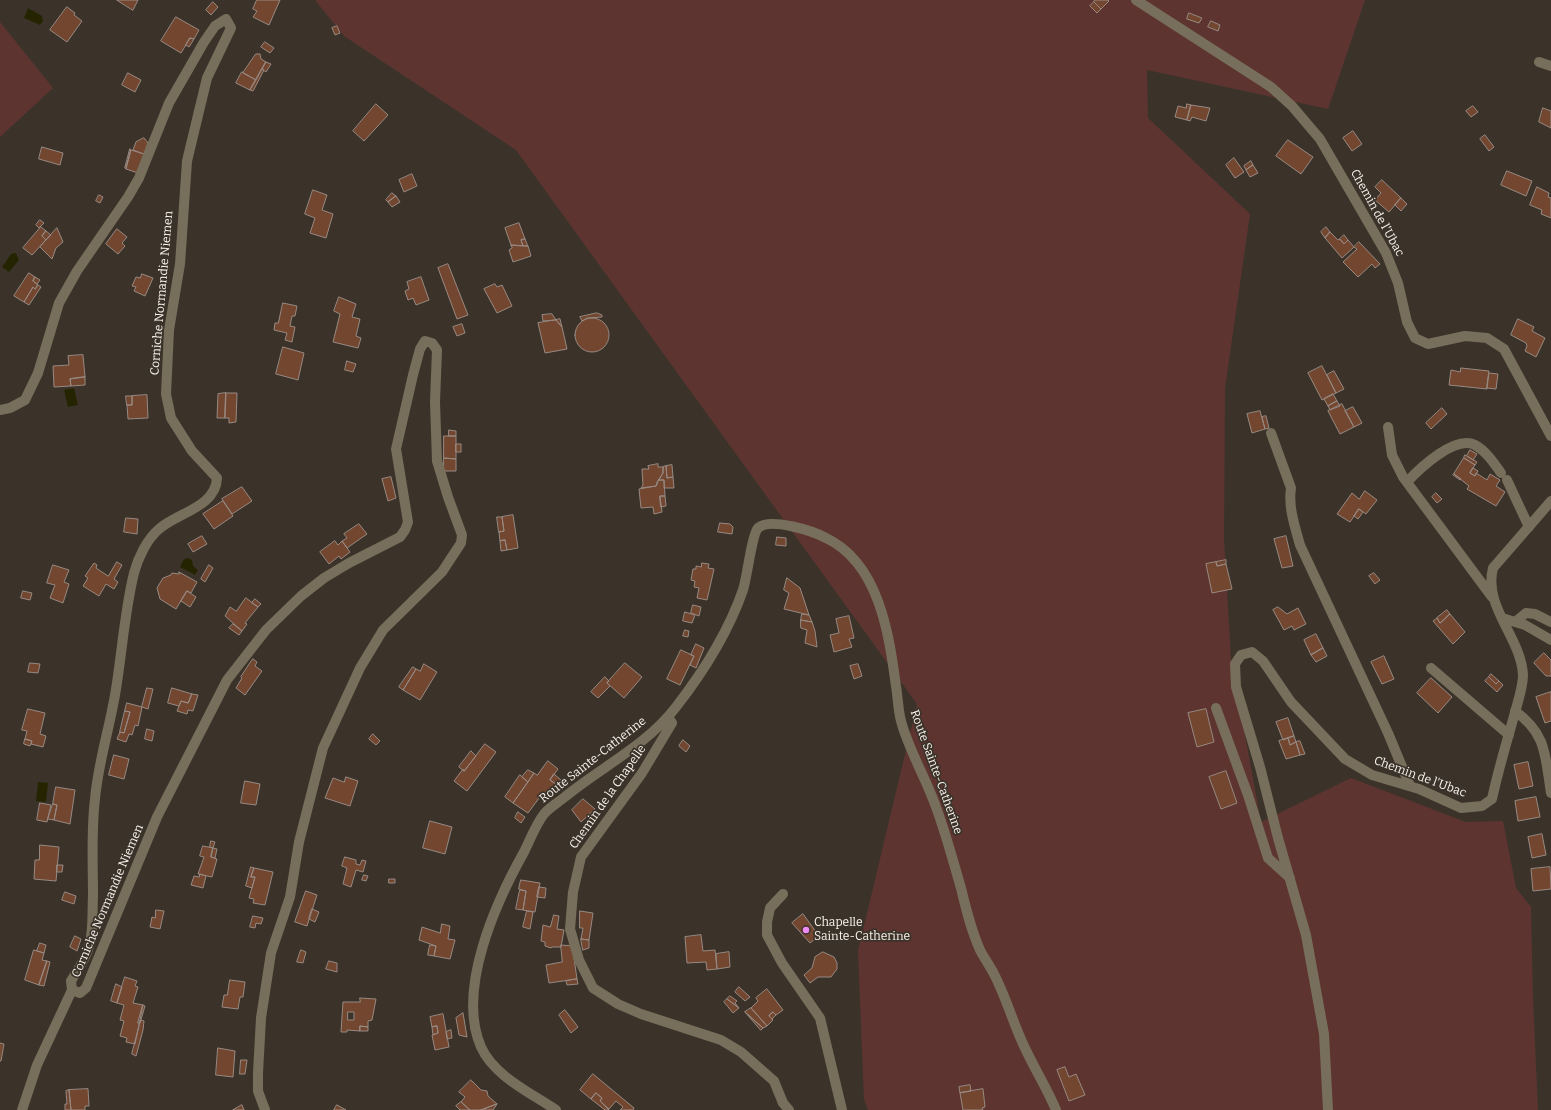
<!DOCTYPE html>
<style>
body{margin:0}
canvas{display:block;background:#3b332a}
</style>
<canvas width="1551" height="1110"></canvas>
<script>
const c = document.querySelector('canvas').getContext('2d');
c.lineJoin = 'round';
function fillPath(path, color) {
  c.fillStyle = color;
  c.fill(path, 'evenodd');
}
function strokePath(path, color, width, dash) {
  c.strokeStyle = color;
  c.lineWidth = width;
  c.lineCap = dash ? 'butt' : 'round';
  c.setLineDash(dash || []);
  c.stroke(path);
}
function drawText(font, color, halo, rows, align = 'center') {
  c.font = font + ' Bitter,serif';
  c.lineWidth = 3.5;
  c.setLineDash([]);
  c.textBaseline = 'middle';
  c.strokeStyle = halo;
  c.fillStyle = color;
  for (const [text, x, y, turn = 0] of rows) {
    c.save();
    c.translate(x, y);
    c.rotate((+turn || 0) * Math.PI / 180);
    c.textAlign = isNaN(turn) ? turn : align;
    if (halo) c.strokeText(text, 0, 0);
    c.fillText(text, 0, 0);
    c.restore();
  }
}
const green = new Path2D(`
 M315,0H1365L1328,109L1147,70L1148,118L1250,214L1225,388L1224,539L1231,659L1261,822L1351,778L1466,822L1503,821L1516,888L1531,907L1533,999L1538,1110H868L864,1099L858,951L917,704L516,150L344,36Z
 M0,22L53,88L0,137Z`);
const water = new Path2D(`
 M28,8L42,16L43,21L40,25L24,18Z
 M16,253L19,260L9,272L2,267L11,254Z
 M74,388L78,405L68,407L64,390Z
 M188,558L192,560L193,566L198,570L195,575L180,567L184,559Z
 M38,782L48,783L46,802L36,801Z`);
const building = new Path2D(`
 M117,0H138L133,10Z
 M257,0H280L269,25L253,17L257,11L253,9Z
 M1095,0H1108L1109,1L1101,9L1094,2Z
 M213,2L218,7L211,15L206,10Z
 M1094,2L1101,9L1097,13L1090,6Z
 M67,7L75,13L74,15L82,21L67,42L50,30Z
 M1189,13L1202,18L1199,23L1187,19Z
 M176,17L199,30L194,39L190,38L181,53L161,41Z
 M1211,21L1220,25L1218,31L1208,27Z
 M337,26L340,33L335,35L332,28Z
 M190,38L194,39L189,47L186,45Z
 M265,42L274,48L270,53L261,47Z
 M256,54H260L261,59L266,62L256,80L243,73Z
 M266,62L271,64L266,72L262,69Z
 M262,69L264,70L253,91L250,90Z
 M242,72L256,80L250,90L236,83Z
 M128,73L141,80L135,92L122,85Z
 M376,104L388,115L364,141L353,131Z
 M1187,104L1191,105L1187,120L1175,117L1178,106L1186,108Z
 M1191,105L1210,108L1206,121L1192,117L1190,121L1187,120Z
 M1473,106L1478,112L1471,117L1466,111Z
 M1543,108L1551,111V128L1539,122Z
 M1353,131L1362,144L1352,151L1343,138Z
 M1485,135L1494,147L1489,151L1480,139Z
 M144,138L148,143L144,154L133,150L136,142Z
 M1288,140L1313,157L1301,174L1276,156Z
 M42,147L63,153L60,165L39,159Z
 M130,149L131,150L126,169L125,168Z
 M131,150L144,154L138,173L126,169Z
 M1234,158L1244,172L1235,178L1226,165Z
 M1251,161L1253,165L1246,170L1244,166Z
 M1253,165L1258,173L1250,177L1246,170Z
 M1507,171L1532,181L1526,196L1501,185Z
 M412,174L417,186L404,192L399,180Z
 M1382,180L1401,198L1389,212L1375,200L1381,193L1375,187Z
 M1537,187L1549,193L1548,197L1551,198V218L1541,214L1542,210L1530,205Z
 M313,190L327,195L322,210L333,214L326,238L310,233L315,218L305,214Z
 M392,193L396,196L388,202L386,200Z
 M99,195L103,197L100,203L96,201Z
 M396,196L400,202L392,207L388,202Z
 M1401,198L1407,204L1401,211L1395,205Z
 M40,220L44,223L39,228L36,225Z
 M519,223L525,239L521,240L523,246L511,245L505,228Z
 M41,227L46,231L42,236L46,240L32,255L23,248Z
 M1326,227L1330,232L1325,238L1321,232Z
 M57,228L63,242L56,248L52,259L40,247Z
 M117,229L127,237L122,243L125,246L118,254L106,244Z
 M46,231L51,235L46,240L42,236Z
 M1330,232L1338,240L1340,239L1344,244L1348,240L1354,247L1342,258L1325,238Z
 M1344,235L1348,240L1344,244L1340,239Z
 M525,239L527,244L528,246H523L521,240Z
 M1359,242L1380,264L1375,268L1372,264L1358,277L1343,262L1357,249L1354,247Z
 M511,245L528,246L531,256L513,262L509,250L512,248Z
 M448,264L468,315L457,319L438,268Z
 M29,273L35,277L33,281L38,285L35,289L33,287L24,302L14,296Z
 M142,274L153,278L145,296L134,291L136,287L132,286L136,277L140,278Z
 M35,277L40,280L37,284L33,281Z
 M421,277L429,300L416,305L413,298L408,300L405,291L409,289L407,282Z
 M495,284L497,287L502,285L512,306L497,313L484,289Z
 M38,285L41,287L29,305L24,302L33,287L35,289Z
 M339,297L356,304L352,317L360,319L356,336L361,338L358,348L333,342L340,314L334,311Z
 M283,303L297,306L295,316H292L290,326L295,327L292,342L285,340L287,333L274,330L275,323H278Z
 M597,313L602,315V317L587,318L582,321L580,317Z
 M552,314L556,320L543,321L542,315Z
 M575 335a17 17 0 1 1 34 0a17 17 0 1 1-34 0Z
 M560,319L562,327L556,320Z
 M1518,319L1534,327L1532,331L1545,338L1536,357L1525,351L1527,346L1526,343L1511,335Z
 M556,320L562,327L567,349L545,353L538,323Z
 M462,324L465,333L457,336L453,327Z
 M283,347L304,353L298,380L276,374Z
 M83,355L85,377L70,379L71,386L54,387L53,366L69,365L68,356Z
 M347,361L356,364L353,372L345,370Z
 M1322,366L1336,393L1322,400L1308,373Z
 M1461,368L1489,371L1487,389L1449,385L1451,370L1460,372Z
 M1334,371L1344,389L1336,393L1327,375Z
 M1489,373L1498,374L1496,389L1487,388Z
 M85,377V385L71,386L70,379Z
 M226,393L225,418H217L218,394Z
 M226,393H237L236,422L229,423V418H225Z
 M1333,394L1337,401L1328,406L1324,399Z
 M147,395L148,418L128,419L127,405H132V396Z
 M126,396H132V405H127Z
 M1337,401L1340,406L1330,410L1328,406Z
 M1342,404L1354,427L1340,434L1328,411Z
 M1353,407L1362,423L1354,427L1345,411Z
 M1442,408L1447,414L1431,429L1426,423Z
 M1260,411L1265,429L1252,433L1247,414Z
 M1266,416L1269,428L1265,429L1262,417Z
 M449,430L456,431V436H449Z
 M444,436H456V459L444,458Z
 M456,444H461V452H456Z
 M1470,450L1477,454L1473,460L1467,456Z
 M1465,455L1477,462L1475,465L1464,458Z
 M444,458L456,459V471H444Z
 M1464,458L1475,465L1470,473L1475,476L1476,473L1487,480L1490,474L1500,480L1496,486L1505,492L1496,506L1467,489L1469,486L1454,474Z
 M658,464V467H663V473L657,482L656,486L641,488L643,485L642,469H649L648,466Z
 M672,465L673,477L667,478L666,466Z
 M666,466L667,478L673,477L674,488H664V480H659L663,473V467Z
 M1473,468L1478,471L1475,476L1470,473Z
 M1454,474L1461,479L1460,480L1453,475Z
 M391,477L396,498L388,501L382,479Z
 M659,480H664L665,496H660L662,512L654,514L653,507L641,508L639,489L656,486Z
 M242,487L252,501L232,514L222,499Z
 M1365,491L1377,500L1366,514L1359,509L1350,522L1337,514L1352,493L1359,499Z
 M1436,493L1442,499L1437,503L1432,497Z
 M660,496H665L666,506L661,507Z
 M223,501L233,516L214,529L203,514Z
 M1359,509L1363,512L1358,519L1354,516Z
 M513,515L518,548L507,550L505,540L500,541L499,532L504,531L502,517Z
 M497,517H502L504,531L499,532Z
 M126,518L138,519L137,534L124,532Z
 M720,523L730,524L733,527L732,534L718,532Z
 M359,524L367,534L347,548L342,541L347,538L344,534Z
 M202,536L207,544L193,552L188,544Z
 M1286,536L1293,566L1282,568L1274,539Z
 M777,537L786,538V546L776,545Z
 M505,540L507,550L501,551L500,541Z
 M335,541L338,545L342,541L350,552L341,559L339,556L329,564L320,552Z
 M1226,560V564L1217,566L1216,562Z
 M117,562L122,565L114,579L118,582L114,589L106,584L99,596L83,586L88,578L85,576L94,563L97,565L96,568L108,576Z
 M1216,562L1217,566L1226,564L1232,589L1212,593L1206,564Z
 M702,563L709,564L708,568L714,569L707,600L697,598L699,588L694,587L695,581L691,580L693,569H696V566L701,567Z
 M53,565L69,570L64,582L69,584L63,603L50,598L55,585L47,583Z
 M209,565L213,568L205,582L201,579Z
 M179,572L197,582L191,593L187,591L176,609L160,599L157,588L163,578L171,575L172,573L179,574Z
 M1374,573L1380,580L1375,584L1369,576Z
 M787,578L800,588L809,615L784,609L789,593L784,590Z
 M23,591L32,593L30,600L21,598Z
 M187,591L196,597L190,607L181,601Z
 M246,598L258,607L245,623L247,624L242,631L225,616L230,607L236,611Z
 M255,599L261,604L258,607L252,603Z
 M693,605L701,607L699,616L691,613Z
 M1278,607L1287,614L1298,608L1306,624L1294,630L1292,626L1284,630L1273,610Z
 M1447,610L1450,614L1440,623L1437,618Z
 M685,612L695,615L692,623L683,621Z
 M802,614L809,615L812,622L801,620Z
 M1450,614L1465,632L1453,644L1433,621L1437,618L1440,623Z
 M849,616L854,638L849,639L852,647L834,652L830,635L839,633L836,619Z
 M801,620L812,622L815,631L817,647L805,643L807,630L801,628Z
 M233,624L242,631L239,635L229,628Z
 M685,630L689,631L688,637L683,636Z
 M1316,634L1323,648L1311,655L1304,640Z
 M696,644L704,648L696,668L690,665L694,656L691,655Z
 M1323,648L1327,656L1316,662L1311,655Z
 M681,650L694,656L680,685L667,679Z
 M1544,653L1551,660V676H1546L1534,663Z
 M1384,656L1394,679L1382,684L1371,662Z
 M253,659L257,662L255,666L262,671L245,695L236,688L242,678L241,677Z
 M30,663L40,664L38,673L28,672Z
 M625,663L642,677L624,698L607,683Z
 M424,664L437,672L420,700L403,690L416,669L420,671Z
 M858,664L862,676L854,679L850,666Z
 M413,667L416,669L403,690L399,687Z
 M1491,674L1499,681L1496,684L1489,677Z
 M605,677L609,681L607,683L610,686L598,698L591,692Z
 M1489,677L1496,684L1499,681L1503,685L1497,692L1485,681Z
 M1431,678L1452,697L1438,713L1417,693Z
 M147,688L153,689L148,709L142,707Z
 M172,688L192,694L188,703L181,701L179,706L168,703Z
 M1551,692V721L1545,723L1536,697Z
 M192,694L198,695L193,711L188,710L187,714L177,711L181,701L188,703Z
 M127,703L142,707L138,726L135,725L132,735L129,734L126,742L117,739L120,732L124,733L130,712L125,711Z
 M28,709L45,713L40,734L46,736L43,747L31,744L32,741L25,739L27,731L22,730Z
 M1206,709L1214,742L1197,747L1188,713Z
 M125,711L130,712L124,733L120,732Z
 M1288,718L1294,736L1283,740L1276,722Z
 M147,729L154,731L152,741L145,739Z
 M373,734L380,741L376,745L369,739Z
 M1294,736L1296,742L1290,745L1288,738Z
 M1288,738L1290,745L1296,742L1300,755L1286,759L1279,741Z
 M25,739L32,741L30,746L24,744Z
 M683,740L690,746L686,752L679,746Z
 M1300,741L1305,754L1300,755L1296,742Z
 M485,744L496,752L467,791L454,781L463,769L464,771Z
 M471,751L476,756L464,771L459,767Z
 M114,755L129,759L124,779L109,775Z
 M548,761L558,769L550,780L557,785L547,798L542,794L528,813L513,803L534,773L537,775Z
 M1528,762L1533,786L1519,789L1514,765Z
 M528,770L534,773L528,782L522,777Z
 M1226,771L1237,803L1221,809L1209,777Z
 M554,774L561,780L557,785L550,780Z
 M520,775L528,782L513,803L505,797Z
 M346,777L358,781L350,806L325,798L333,778L344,782Z
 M245,781L260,784L256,805L241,803Z
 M56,787L75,790L70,824L54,820L57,805L53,804Z
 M1536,797L1540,817L1518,821L1515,801Z
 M583,799L595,809L581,822L572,810Z
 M40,803L51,805L47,822L37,820Z
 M53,804L57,805L54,820L48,819Z
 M518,812L525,817L521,823L515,818Z
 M430,821L452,827L445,854L423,848Z
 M1542,834L1546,855L1532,858L1528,837Z
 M211,841L215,842L213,848L210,847Z
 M40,845L59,847L56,881L34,879L35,860H39Z
 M203,846L213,848L211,857L217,859L212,877L198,874L204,857L200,856Z
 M213,848L217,849L215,858L211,857Z
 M345,857L356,860V864L360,865L362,860L366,861L363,872L356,870L351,887L343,884L347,868L342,866Z
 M57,865H63L62,872H57Z
 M251,867L254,868L251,877H255L252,888L246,886Z
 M1550,867L1551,889L1533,891L1531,869Z
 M254,868L273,872L265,905L253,903L254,899L249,898L255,877H251Z
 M200,874L206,876L203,888L191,885L194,876L199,877Z
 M364,875L368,876L366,881L362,880Z
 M389,879H395V883H389Z
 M521,880L540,883L535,912L523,910L526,891L519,889Z
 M539,887L546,888L545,898L537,897Z
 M520,890L526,891L523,910L516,909Z
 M306,891L317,895L307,926L295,922Z
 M65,892L76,896L74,904L62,900Z
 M312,909L319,912L315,922L309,919Z
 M156,910L164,911L160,929L150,927L152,917L155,918Z
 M527,911L533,912L530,929L523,927Z
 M580,911L593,913L589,940L581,939L583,928H580Z
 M803,914L819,936L810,943L792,923Z
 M554,915L559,916L557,929L564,930L561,947H552L551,948L545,946V942L541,941L543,925L550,927Z
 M253,916L263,918L261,924L256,923L255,928L250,927Z
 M442,924L450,926L448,939L455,940L450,959L434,956L436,946L419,940L422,927L440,933Z
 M701,935L703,951L715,950L717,969L707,970L706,962L687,963L685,937Z
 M75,936L81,939L77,951L70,947Z
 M581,939L589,940V948L583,950Z
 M40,943L46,945L44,953L37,951Z
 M430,945L436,946L434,956L428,955Z
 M561,945L574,946V958L577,979L549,983L546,965L562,962Z
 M34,950L44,953L42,960L47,961L39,985L25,980Z
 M301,950L306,952L303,963L297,962Z
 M729,952L730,967L717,969L716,954Z
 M823,952L834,957L837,963V969L831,977H818L810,983L804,975L812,968L815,957Z
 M47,961L50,962L44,986L39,985Z
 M329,961L337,963V972L326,969Z
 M125,977L137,981L135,986L138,987L133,1003L143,1005L135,1044L126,1042L127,1038L120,1036L124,1021L120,1020L124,1005L117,1003Z
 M577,979L578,984L567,985L566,981Z
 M230,980L245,982L243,997H240L238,1009L222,1007L224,995H227Z
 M116,984L122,987L117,1003L111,1001Z
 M739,987L750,997L745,1001L735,992Z
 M767,989L783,1010L776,1015L773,1012L769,1016L773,1020L767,1026L751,1008L758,1001L756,998Z
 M730,996L737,1001L735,1003L739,1008L727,999Z
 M360,998L376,999L372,1020L368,1021V1027L360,1026V1031L347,1030V1032H341L343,1002H360ZM348,1012H354V1020H348Z
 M727,999L739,1008L733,1013L724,1002Z
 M143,1005L145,1006L140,1023H138Z
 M751,1008L767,1026L763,1028L745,1012Z
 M565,1010L578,1027L571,1033L559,1015Z
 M745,1012L757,1023L763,1028L761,1030Z
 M773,1012L776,1015L772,1019L769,1016Z
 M463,1013L467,1037L459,1035L456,1018Z
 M443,1014L449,1047L435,1050L432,1035L438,1033L437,1026L432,1027L430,1017Z
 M141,1020L144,1021L143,1030L136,1056L132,1054Z
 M360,1026L368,1027V1031H360Z
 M437,1026L438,1033L433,1035L432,1027Z
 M451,1030L452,1038L447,1039L446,1032Z
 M0,1043L4,1044L1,1061H0Z
 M218,1048L235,1051L233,1077L216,1075Z
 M241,1060H247L245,1074H240Z
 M1065,1067L1069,1077L1076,1074L1085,1095L1069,1101L1057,1070Z
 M593,1074L634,1108L633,1110H620L623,1107L616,1101L609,1109L600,1101L602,1098L596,1093L591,1099L580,1090Z
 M471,1080L481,1090L487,1091L488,1096L497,1104L481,1110H470L461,1102L465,1097L459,1092Z
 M970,1085L971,1091L960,1093L959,1087Z
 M88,1089L89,1106H85V1110H71L69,1090Z
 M983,1089L985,1107L982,1108L983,1110H963L960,1093Z
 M69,1090L71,1110H65V1104H67L66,1091Z
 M596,1093L602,1098L600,1101L609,1110H605L591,1099Z
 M461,1102L470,1110H460L456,1106Z
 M497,1104L493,1110H481Z
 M242,1105L244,1110H233Z
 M337,1105L346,1110H334Z`);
const minor = new Path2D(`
 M1136,0L1271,87L1292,106L1320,139L1386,253L1398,283L1407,322L1415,338L1428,344L1465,336L1487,338L1504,349L1551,436
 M1539,62L1551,66
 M0,410L10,408L25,400L38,373L59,303L77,271L128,197L139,178L169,103L204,42L215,26L226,19L231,28L207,78L187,161L180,264L169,330L166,394L171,418L192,451L217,478C216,507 177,513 159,529C147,539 138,558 134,573C124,614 122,655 115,695C109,730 98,764 95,799C91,831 93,864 93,896C92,915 94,937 86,955C82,964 76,973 71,981L72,990L80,993L86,988L157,817L227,680L266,630L301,596L324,578L349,563L400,537L405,530L408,522L396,449L413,375L420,349L425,341L432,343L437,350L435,402L437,461L448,497L462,535L461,543L442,572L383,630L360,668L323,748L299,842L290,897L271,953L261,1018L258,1073V1091L265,1110
 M1388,427L1392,455L1403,477L1492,597
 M1271,433L1291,488C1288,507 1295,527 1300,545L1388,733L1410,786
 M1507,480L1529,527
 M1407,482C1420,468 1455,435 1475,445C1486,451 1494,463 1501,473
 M1502,618L1525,625L1551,640
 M1515,622L1526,613L1535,614L1551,622
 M1431,668L1509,735
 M1216,708L1248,795L1268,858L1290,878
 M1515,711C1547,734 1545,756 1551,793
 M668,717L672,723L642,773L581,857L573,892L570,929L579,960L593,988L618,1004L641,1014L721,1040L741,1052L774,1081L783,1103L789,1110
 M783,894L770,908L767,922V935L782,963L820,1018L842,1110
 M22,1110L37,1065L72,990
 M556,1110C531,1093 494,1076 481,1047C456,990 496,902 524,852C530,840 536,824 544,814C550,807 559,802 566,796C603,766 647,745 676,707C704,671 728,633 743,590C747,578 752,534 758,528C770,517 813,531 826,538C879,563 889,634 896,686C898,698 898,710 901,721C909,751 926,778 936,807C946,834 953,861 961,888C966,909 971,930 980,950C984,958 990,966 994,974C1006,997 1013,1023 1024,1046C1034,1068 1047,1088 1056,1110
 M1328,1110L1324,1034L1306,935L1278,838L1260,767L1236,687L1235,664L1241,655L1252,652L1263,661L1291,702L1345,759L1372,775L1419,789L1461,808L1482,806L1492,799C1498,771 1506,744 1514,716C1517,704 1523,688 1523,675C1521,637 1483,607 1493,568L1551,501`);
const markers = [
 [806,930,4,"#ef8bf7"]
];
const streetNames = [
 ["Chemin de l'Ubac",1377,213,61],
 ["Corniche Normandie Niemen",162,293,-85],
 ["Route Sainte-Catherine",593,760,-38],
 ["Route Sainte-Catherine",936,772,70],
 ["Chemin de l'Ubac",1420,777,20],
 ["Chemin de la Chapelle",608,797,-55],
 ["Corniche Normandie Niemen",108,901,-67]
];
const poiNames = [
 ["Chapelle",814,923],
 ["Sainte-Catherine",814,937]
];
fillPath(green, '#5d342f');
fillPath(water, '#242500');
fillPath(building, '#72462f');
strokePath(building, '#978982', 1);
strokePath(minor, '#776f5b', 10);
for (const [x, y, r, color] of markers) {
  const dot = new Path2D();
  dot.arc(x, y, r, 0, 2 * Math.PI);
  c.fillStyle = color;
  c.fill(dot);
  strokePath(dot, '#3b332a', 1.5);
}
drawText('12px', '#f9f3ed', '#3b332a', streetNames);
drawText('12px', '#f9f3ed', '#3b332a', poiNames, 'left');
</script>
